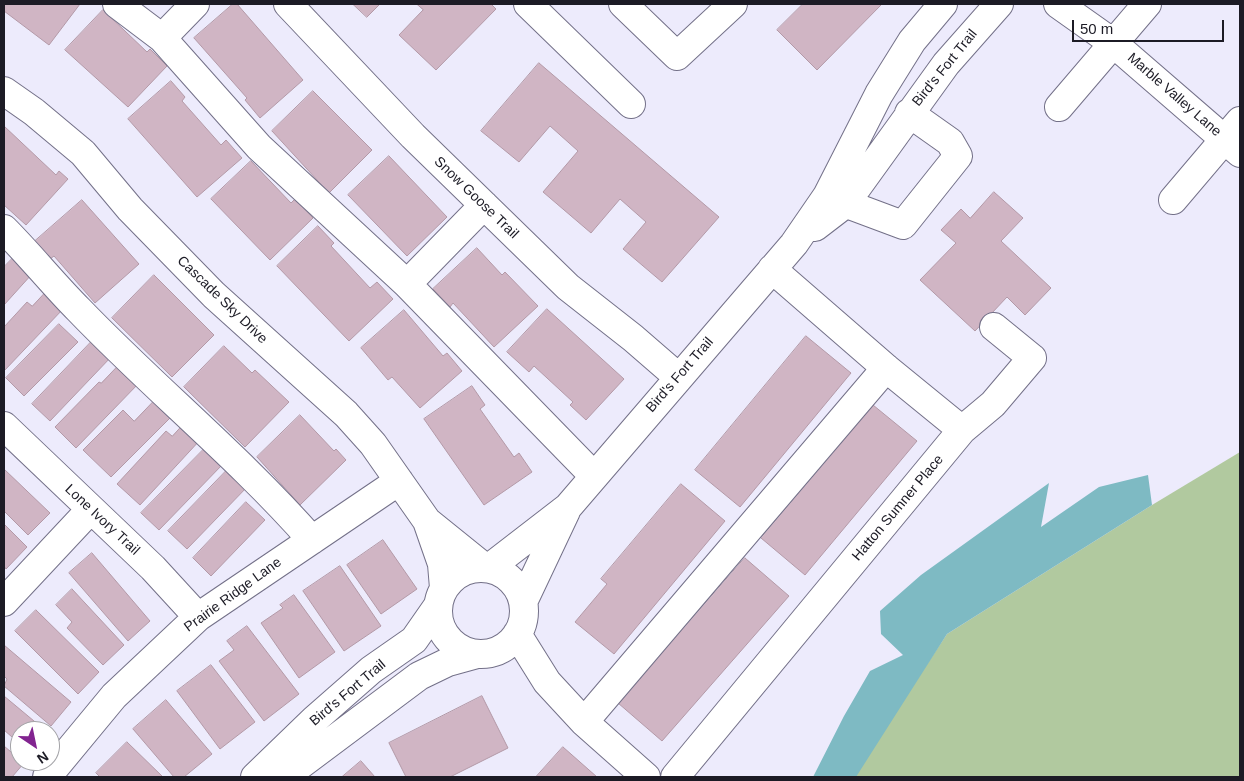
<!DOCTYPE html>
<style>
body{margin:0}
#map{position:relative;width:1244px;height:781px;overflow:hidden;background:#edebfc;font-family:Helvetica,sans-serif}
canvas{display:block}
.frame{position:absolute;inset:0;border:5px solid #1c1b25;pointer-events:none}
.north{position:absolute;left:10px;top:721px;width:50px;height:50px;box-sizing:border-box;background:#fff;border:1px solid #a4a4a8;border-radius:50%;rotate:146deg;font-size:14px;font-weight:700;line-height:20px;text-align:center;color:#1c1b25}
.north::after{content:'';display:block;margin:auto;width:18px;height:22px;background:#822490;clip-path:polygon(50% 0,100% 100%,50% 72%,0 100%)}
.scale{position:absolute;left:1072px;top:20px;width:152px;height:22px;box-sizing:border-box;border:2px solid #1c1b25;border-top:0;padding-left:6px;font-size:15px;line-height:18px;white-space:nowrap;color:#1c1b25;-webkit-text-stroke:4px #fff;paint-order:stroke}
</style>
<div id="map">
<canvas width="1244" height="781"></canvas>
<div class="frame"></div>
<div class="north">N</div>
<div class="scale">50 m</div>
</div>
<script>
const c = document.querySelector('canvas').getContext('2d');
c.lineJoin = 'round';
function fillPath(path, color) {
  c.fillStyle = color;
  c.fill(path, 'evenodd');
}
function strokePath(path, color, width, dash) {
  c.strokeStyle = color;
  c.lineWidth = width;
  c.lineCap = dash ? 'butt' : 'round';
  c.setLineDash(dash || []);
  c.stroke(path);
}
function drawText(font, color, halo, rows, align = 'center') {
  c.font = font + ' Helvetica,sans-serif';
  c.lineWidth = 4;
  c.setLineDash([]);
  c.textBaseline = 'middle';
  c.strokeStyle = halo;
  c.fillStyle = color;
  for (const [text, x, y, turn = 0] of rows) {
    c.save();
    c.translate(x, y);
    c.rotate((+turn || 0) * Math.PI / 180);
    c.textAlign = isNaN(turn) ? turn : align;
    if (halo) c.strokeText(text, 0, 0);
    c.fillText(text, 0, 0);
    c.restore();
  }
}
const forest = new Path2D(`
 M1240,452V777H852L947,634L1152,505Z`);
const water = new Path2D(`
 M1148,475L1152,505L947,634L856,777H813L844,716L870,671L903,655L881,634L880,611L921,575L1049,483L1041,527L1099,487Z`);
const building = new Path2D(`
 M4,4H80L49,45L4,11Z
 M233,4H237L303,80L260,118L245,100L247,98L194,38Z
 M353,4H380L367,17Z
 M417,4H491L496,9L436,70L399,35L423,10Z
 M803,4H882L817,70L777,30Z
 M103,10L147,52L150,49L167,66L128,107L65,50Z
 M539,63L719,217L662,282L623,249L646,222L620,199L591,233L543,192L578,151L550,126L519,162L481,131Z
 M171,81L185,97L182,101L221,145L226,140L242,158L197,197L128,119Z
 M313,91L372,150L329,193L272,131Z
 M4,126L56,175L59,171L68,179L26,225L4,205Z
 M389,156L447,217L407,256L348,195Z
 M251,161L291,203L295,199L313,218L270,260L211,199Z
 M994,192L1023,218L1001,241L1051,288L1025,315L1007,297L975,331L920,280L956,243L941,230L961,209L970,218Z
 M82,200L139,264L95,303L54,256L50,259L34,242Z
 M318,226L334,243L331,246L370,288L377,282L393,299L349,341L277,266Z
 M477,248L502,275L505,272L538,306L494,347L453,303L450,307L433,289Z
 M14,257L32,274L4,305V267Z
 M154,275L214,335L172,377L112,318Z
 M46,292L64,308L4,371V327L27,302L32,306Z
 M547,309L624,379L586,420L570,405L573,402L534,366L529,372L507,352Z
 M404,310L443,356L447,353L462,371L420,408L392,377L388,380L361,348Z
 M59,324L78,342L24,396L6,378Z
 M806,336L851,373L740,507L695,470Z
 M94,339L112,356L50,421L32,404Z
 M224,346L252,373L255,370L289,402L245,447L184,387Z
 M121,363L140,382L76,448L55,427L99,382L101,383Z
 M472,386L485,405L480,409L514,457L519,453L532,472L484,505L424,419Z
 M157,398L174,414L111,477L83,450L123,410L134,421Z
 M873,405L917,441L805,575L761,538Z
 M300,415L334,451L336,449L346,460L300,505L257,457Z
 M184,424L201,439L140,505L117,484L166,431L172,436Z
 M206,447L223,464L159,530L141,513Z
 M230,467L249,485L187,549L168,531Z
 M4,469L50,513L28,535L4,511Z
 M681,484L725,521L614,654L575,622L607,584L601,579Z
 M246,502L265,520L211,576L193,558Z
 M4,524L27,547L6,569L4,566Z
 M383,540L417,589L381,614L347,565Z
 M92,553L150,621L128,641L69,573Z
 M745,558L789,596L662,741L618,703Z
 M340,566L381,626L344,651L303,591Z
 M72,589L124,645L103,665L67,628L72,622L56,605Z
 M294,595L335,652L299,678L261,623L283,608L280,605Z
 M36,610L99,672L78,694L15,631Z
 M247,626L299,694L264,721L219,661L234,650L227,641Z
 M4,645L71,702L51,726L4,686L7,679L4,676Z
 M211,665L255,722L220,749L177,691Z
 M4,696L46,731H20V744L4,730Z
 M482,696L508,748L450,777H406L389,743Z
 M166,700L212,754L184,777H174L133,729Z
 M127,742L163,777H100L96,773Z
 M4,746L24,763L12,777H4Z
 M563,747L597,777H536Z
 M361,761L375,777H342Z`);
const minor = new Path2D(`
 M117,4L162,38L259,147L407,284L594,476
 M288,4L413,136L568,287L633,338L678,377
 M528,4L631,104
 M623,4L677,56L733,4
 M1058,4L1113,43L1240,153
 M162,38L195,4
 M4,91L34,112L83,153L130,209L214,295L346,414L373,444L427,521L442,564L444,588
 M1059,107L1147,4
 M828,197L903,225L958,156L950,142L909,113
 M1173,200L1240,121
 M815,227L845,204L946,64L999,4
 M4,229C30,255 53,284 79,310C155,389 240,458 312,540
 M407,284L484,205
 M4,426L153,568L198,617
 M962,430L993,404L1032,358L994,327
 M428,522L485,568
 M438 611a43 43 0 1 1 86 0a43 43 0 1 1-86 0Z
 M489,568L568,507L794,244L827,196L879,94L912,41L943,4
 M4,602L91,509
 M523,602L566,511
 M517,634L547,682L584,722L646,777
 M584,722L886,368
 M47,777L114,696L198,617L399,481
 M255,777L314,720L371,670L414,640L437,607
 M284,777L419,676L448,662L477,654
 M675,777L962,430L886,368L772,269`);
const streetNames = [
 ["Bird's Fort Trail",945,68,-51],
 ["Marble Valley Lane",1174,95,41],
 ["Snow Goose Trail",476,198,44],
 ["Cascade Sky Drive",222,300,44],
 ["Bird's Fort Trail",680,375,-49],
 ["Hatton Sumner Place",898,508,-50],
 ["Lone Ivory Trail",102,520,43],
 ["Prairie Ridge Lane",233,595,-36],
 ["Bird's Fort Trail",348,693,-40]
];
fillPath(forest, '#b1c99f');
fillPath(water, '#7ebac3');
fillPath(building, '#d0b5c4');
strokePath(building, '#b399a7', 1);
strokePath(minor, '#737088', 30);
strokePath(minor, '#fff', 28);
drawText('14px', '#1c1b25', '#fff', streetNames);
</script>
